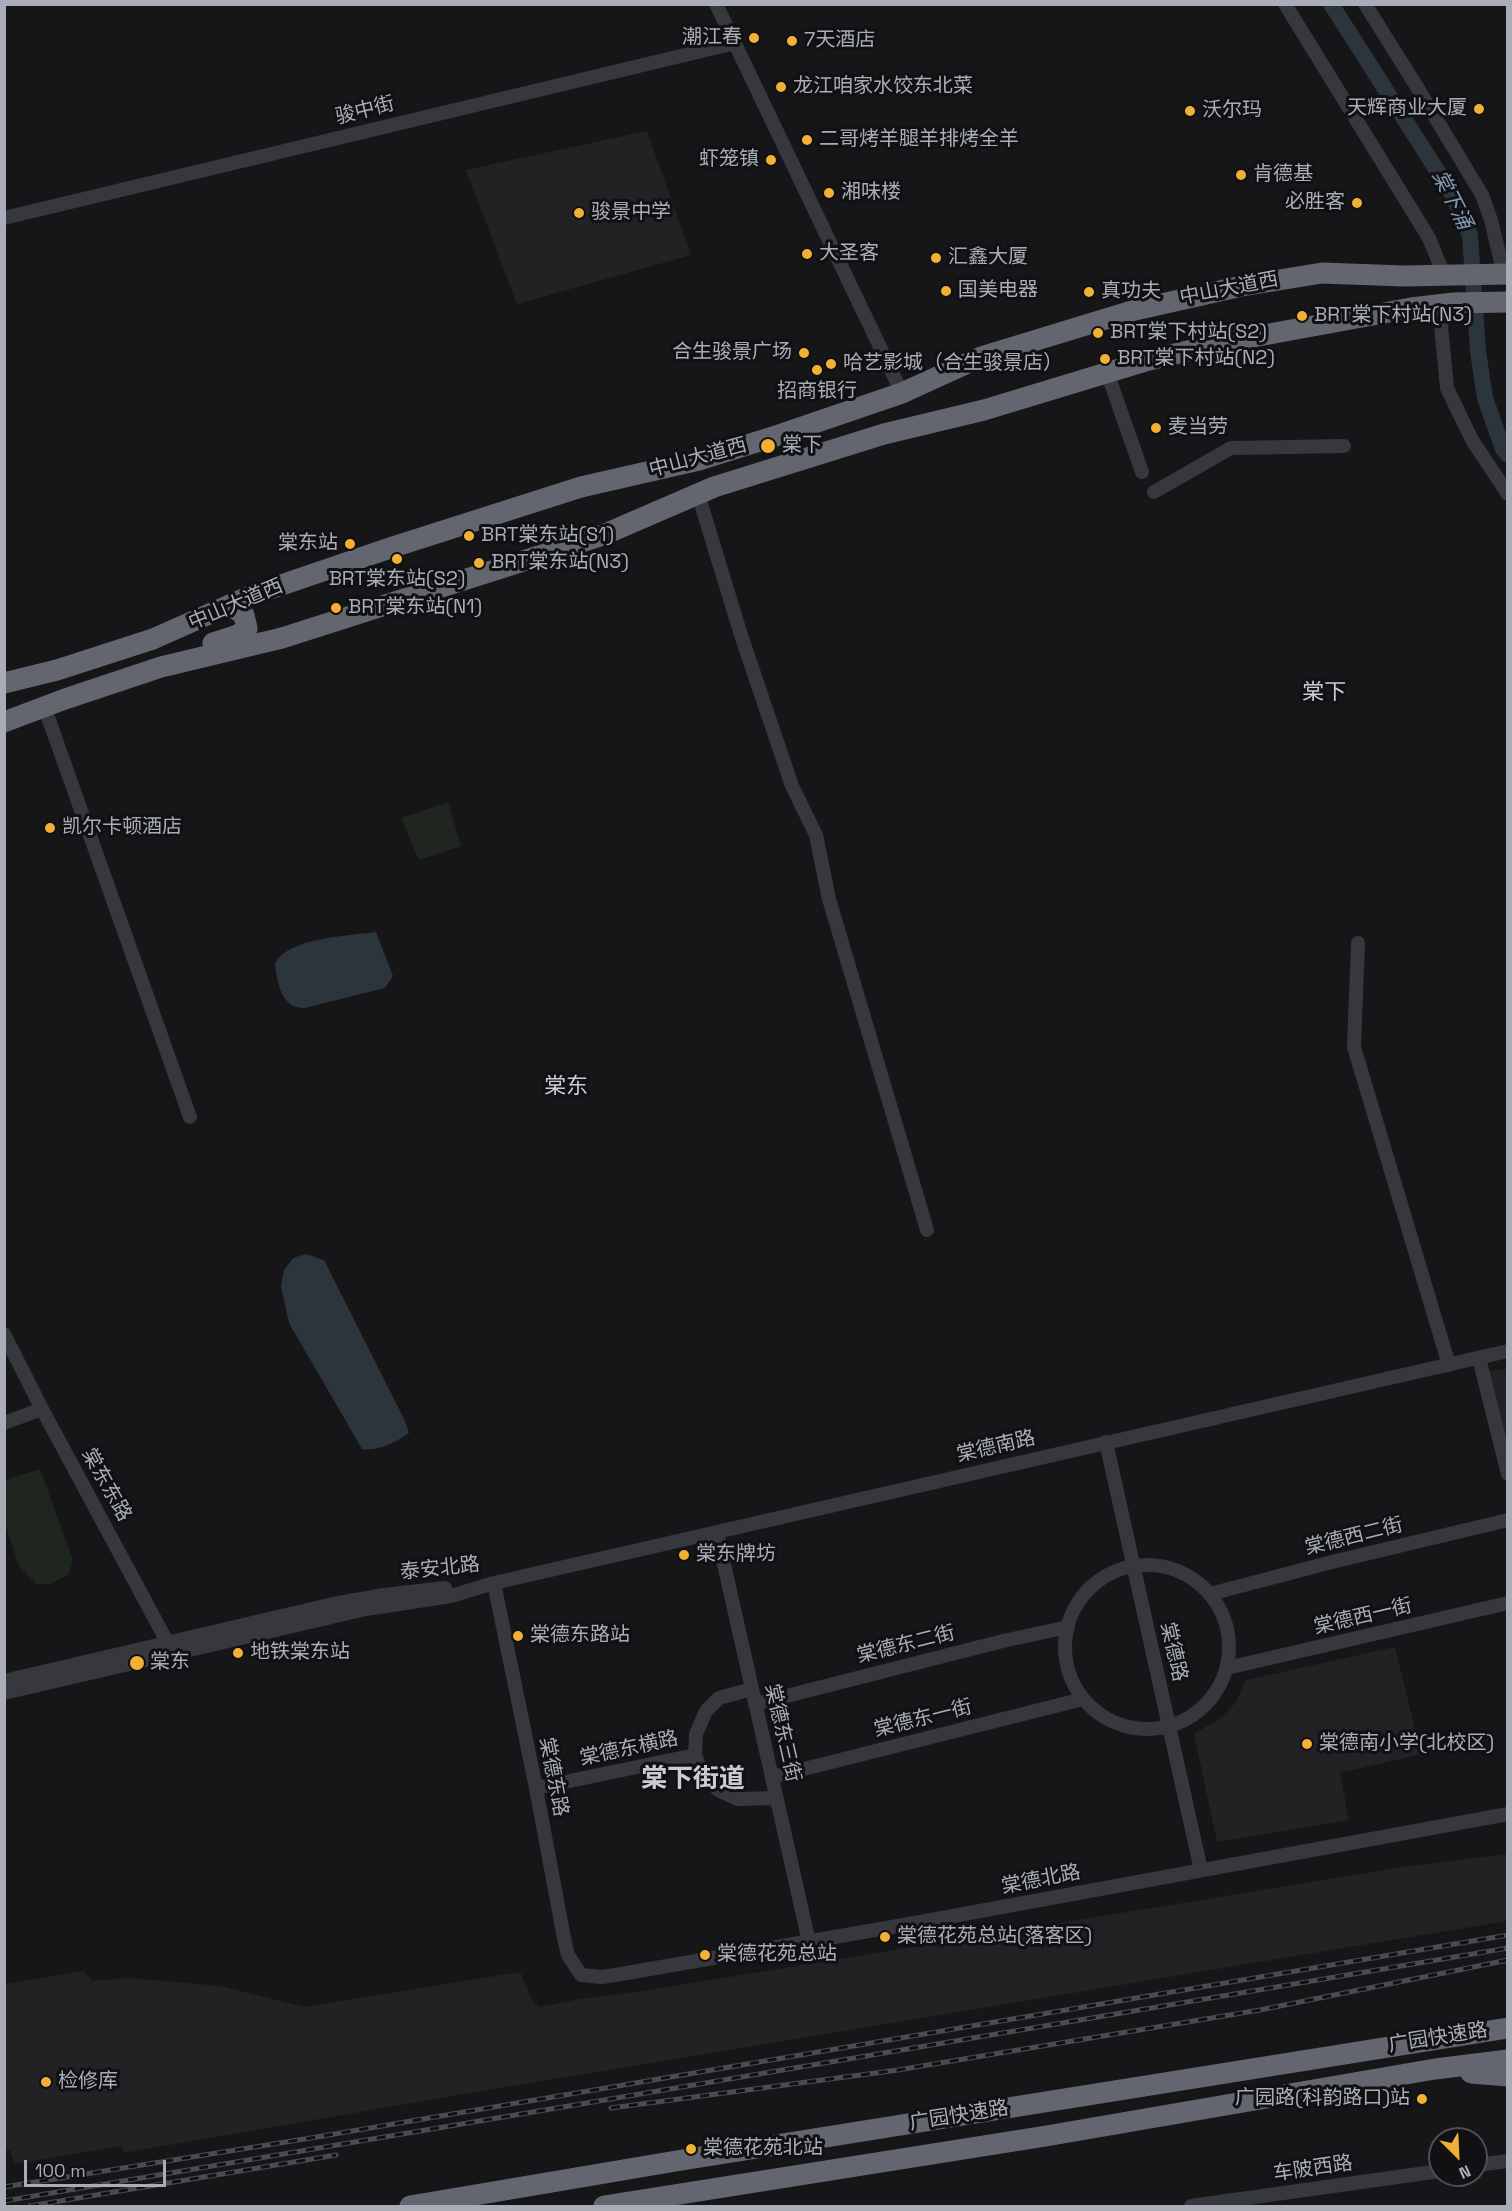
<!DOCTYPE html>
<meta charset="utf-8">
<style>
body{margin:0}
#map{position:relative;width:1512px;height:2211px;overflow:hidden;background:#161618;font-family:"Space Grotesk",sans-serif}
canvas{display:block}
.frame{position:absolute;inset:0;border:6px solid #a8adb8;pointer-events:none}
.north{position:absolute;left:1428px;top:2127px;width:60px;height:60px;box-sizing:border-box;background:#111113;border:2px solid #4d4f55;border-radius:50%;rotate:156deg;font-size:16px;font-weight:700;line-height:24px;text-align:center;color:#a8adb8}
.north::after{content:'';display:block;margin:auto;width:21px;height:27px;background:#f2b134;clip-path:polygon(50% 0,100% 100%,50% 72%,0 100%)}
.scale{position:absolute;left:24px;top:2160px;width:142px;height:27px;box-sizing:border-box;border:3px solid #a8adb8;border-top:0;padding-left:8px;font-size:18px;line-height:21px;white-space:nowrap;color:#a8adb8;-webkit-text-stroke:4px #111113;paint-order:stroke}
</style>
<div id="map">
<canvas width="1512" height="2211"></canvas>
<div class="frame"></div>
<div class="north">N</div>
<div class="scale">100 m</div>
</div>
<script>
const c = document.querySelector('canvas').getContext('2d');
c.lineJoin = 'round';
function fillPath(path, color) {
  c.fillStyle = color;
  c.fill(path, 'evenodd');
}
function strokePath(path, color, width, dash) {
  c.strokeStyle = color;
  c.lineWidth = width;
  c.lineCap = dash ? 'butt' : 'round';
  c.setLineDash(dash || []);
  c.stroke(path);
}
function drawText(font, color, halo, rows, align = 'center') {
  c.font = font + ' "Space Grotesk","Noto Sans SC",sans-serif';
  c.lineWidth = 6;
  c.setLineDash([]);
  c.textBaseline = 'middle';
  c.strokeStyle = halo;
  c.fillStyle = color;
  for (const [text, x, y, turn = 0] of rows) {
    c.save();
    c.translate(x, y);
    c.rotate((+turn || 0) * Math.PI / 180);
    c.textAlign = isNaN(turn) ? turn : align;
    if (halo) c.strokeText(text, 0, 0);
    c.fillText(text, 0, 0);
    c.restore();
  }
}
const built = new Path2D(`
 M647,131L691,255L517,304L466,170Z
 M1507,1368V1446L1489,1372Z
 M1395,1647L1421,1754L1340,1773L1349,1820L1217,1842L1194,1734L1221,1718L1236,1702L1246,1680Z
 M1507,1854V1921L470,2093L123,2153L122,2146L14,2164L10,2150L5,2151V1984L83,1971L93,1981L128,1978L221,1986L304,2007L520,1972L533,2002L540,2007L579,1999L637,1992L1409,1866Z`);
const green = new Path2D(`
 M448,802L461,846L419,860L401,818Z
 M40,1469L73,1560L69,1574L51,1584H37L19,1566L5,1524V1480Z`);
const water = new Path2D(`
 M376,932L393,976L385,988L305,1008C281,1009 277,982 275,963C290,937 349,936 376,932Z
 M306,1254L324,1260L405,1421L409,1433C395,1443 379,1451 362,1449L289,1323L281,1286L284,1270L293,1258Z`);
const river = new Path2D(`
 M1331,4L1452,194L1470,235L1478,351L1485,398L1503,449L1508,455`);
const minor = new Path2D(`
 M716,4L902,393
 M1285,4L1429,238L1444,275
 M1365,4L1417,87L1482,195L1491,220L1504,274
 M4,218L735,43
 M1439,305L1447,388L1472,440L1508,494
 M1107,372L1142,472
 M1154,492L1231,448L1344,446
 M698,494L741,635L792,786L816,835L829,899L927,1230
 M44,706L190,1117
 M1358,943L1354,1047L1449,1365
 M4,1334L42,1409L171,1649
 M1479,1358L1508,1474
 M4,1423L42,1409
 M1106,1442L1201,1870
 M717,1533L809,1942
 M1065 1647a82 82 0 1 1 164 0a82 82 0 1 1-164 0Z
 M494,1583L536,1788L564,1938L568,1955L581,1975L602,1977L621,1974L915,1923L1508,1814
 M1210,1594L1332,1562L1508,1520
 M1227,1668L1508,1603
 M4,1681L333,1604L384,1595L445,1588
 M752,1689L719,1698L706,1711L696,1734L695,1755L701,1770L718,1790L737,1799L776,1798
 M4,1693L366,1609L451,1596L494,1583L1508,1351
 M755,1704L1003,1641L1068,1627
 M772,1777L1083,1699
 M536,1788L695,1755
 M1476,2165L1508,2161
 M1191,2206L1440,2171`);
const highway = new Path2D(`
 M213,643L238,635L247,628L244,615L236,609L225,607
 M4,683L57,670L153,639L252,595L393,547L581,487L699,460L779,435L902,393L981,357L1135,310L1242,286L1322,273L1404,276L1508,274
 M4,722L65,699L161,667L282,638L520,562L603,535L714,487L884,434L984,410L1149,360L1231,341L1411,308L1454,303L1508,302
 M1471,2073L1508,2076
 M410,2206L682,2160L1508,2028
 M604,2206L1046,2136L1435,2069L1508,2060`);
const rail = new Path2D(`
 M611,2108L898,2070L976,2057L1260,2010L1508,1960
 M4,2187L311,2138L1508,1935
 M4,2201L1508,1948
 M30,2206L336,2155`);
const markers = [
 [754,38,6,"#f2b134"],
 [792,41,6,"#f2b134"],
 [781,87,6,"#f2b134"],
 [1479,109,6,"#f2b134"],
 [1190,111,6,"#f2b134"],
 [807,140,6,"#f2b134"],
 [771,160,6,"#f2b134"],
 [1241,175,6,"#f2b134"],
 [829,193,6,"#f2b134"],
 [1357,203,6,"#f2b134"],
 [579,213,6,"#f2b134"],
 [807,254,6,"#f2b134"],
 [936,258,6,"#f2b134"],
 [946,291,6,"#f2b134"],
 [1089,292,6,"#f2b134"],
 [1302,316,6,"#f2b134"],
 [1098,333,6,"#f2b134"],
 [804,353,6,"#f2b134"],
 [1105,359,6,"#f2b134"],
 [831,364,6,"#f2b134"],
 [817,370,6,"#f2b134"],
 [1156,428,6,"#f2b134"],
 [768,446,8,"#f2b134"],
 [469,536,6,"#f2b134"],
 [350,544,6,"#f2b134"],
 [397,559,6,"#f2b134"],
 [479,563,6,"#f2b134"],
 [336,608,6,"#f2b134"],
 [50,828,6,"#f2b134"],
 [684,1555,6,"#f2b134"],
 [518,1636,6,"#f2b134"],
 [238,1653,6,"#f2b134"],
 [137,1663,8,"#f2b134"],
 [1307,1744,6,"#f2b134"],
 [885,1937,6,"#f2b134"],
 [705,1955,6,"#f2b134"],
 [46,2082,6,"#f2b134"],
 [1422,2099,6,"#f2b134"],
 [691,2149,6,"#f2b134"]
];
const poiNames = [
 ["潮江春",742,38,"right"],
 ["7天酒店",804,41],
 ["龙江咱家水饺东北菜",793,87],
 ["天辉商业大厦",1467,109,"right"],
 ["沃尔玛",1202,111],
 ["二哥烤羊腿羊排烤全羊",819,140],
 ["虾笼镇",759,160,"right"],
 ["肯德基",1253,175],
 ["湘味楼",841,193],
 ["必胜客",1345,203,"right"],
 ["骏景中学",591,213],
 ["大圣客",819,254],
 ["汇鑫大厦",948,258],
 ["国美电器",958,291],
 ["真功夫",1101,292],
 ["BRT棠下村站(N3)",1314,316],
 ["BRT棠下村站(S2)",1110,333],
 ["合生骏景广场",792,353,"right"],
 ["BRT棠下村站(N2)",1117,359],
 ["哈艺影城（合生骏景店）",843,364],
 ["招商银行",817,392,"center"],
 ["麦当劳",1168,428],
 ["棠下",782,446],
 ["BRT棠东站(S1)",481,536],
 ["棠东站",338,544,"right"],
 ["BRT棠东站(N3)",491,563],
 ["BRT棠东站(S2)",397,580,"center"],
 ["BRT棠东站(N1)",348,608],
 ["凯尔卡顿酒店",62,828],
 ["棠东牌坊",696,1555],
 ["棠德东路站",530,1636],
 ["地铁棠东站",250,1653],
 ["棠东",150,1663],
 ["棠德南小学(北校区)",1319,1744],
 ["棠德花苑总站(落客区)",897,1937],
 ["棠德花苑总站",717,1955],
 ["检修库",58,2082],
 ["广园路(科韵路口)站",1410,2099,"right"],
 ["棠德花苑北站",703,2149]
];
const streetNames = [
 ["骏中街",365,111,-14],
 ["中山大道西",1229,289,-11],
 ["中山大道西",698,458,-15],
 ["中山大道西",236,605,-23],
 ["棠德南路",996,1447,-13],
 ["棠东东路",106,1485,61],
 ["棠德西二街",1354,1537,-14],
 ["泰安北路",440,1569,-6],
 ["棠德西一街",1363,1617,-13],
 ["棠德东二街",906,1645,-14],
 ["棠德路",1173,1652,77],
 ["棠德东一街",923,1719,-14],
 ["棠德东三街",782,1733,77],
 ["棠德东横路",629,1749,-12],
 ["棠德东路",553,1777,79],
 ["棠德北路",1041,1880,-11],
 ["广园快速路",1438,2038,-9],
 ["广园快速路",959,2116,-9],
 ["车陂西路",1313,2169,-8]
];
const waterNames = [
 ["棠下涌",1451,200,63]
];
const quarterNames = [
 ["棠下",1324,693],
 ["棠东",566,1087]
];
const districtNames = [
 ["棠下街道",693,1780]
];
fillPath(built, '#222225');
fillPath(green, '#1e261f');
fillPath(water, '#2c353c');
strokePath(river, '#2c353c', 16);
strokePath(minor, '#37383d', 14);
strokePath(highway, '#63666e', 21);
strokePath(rail, '#4a4c52', 5);
strokePath(rail, '#111113', 3, [9]);
for (const [x, y, r, color] of markers) {
  const dot = new Path2D();
  dot.arc(x, y, r, 0, 2 * Math.PI);
  c.fillStyle = color;
  c.fill(dot);
  strokePath(dot, '#111113', 2);
}
drawText('20px', '#a8adb8', '#111113', poiNames, 'left');
drawText('20px', '#a8adb8', '#111113', streetNames);
drawText('italic 21px', '#7f9bb3', '#111113', waterNames);
drawText('22px', '#c9ccd4', '#111113', quarterNames);
drawText('bold 26px', '#c9ccd4', '#111113', districtNames);
</script>
